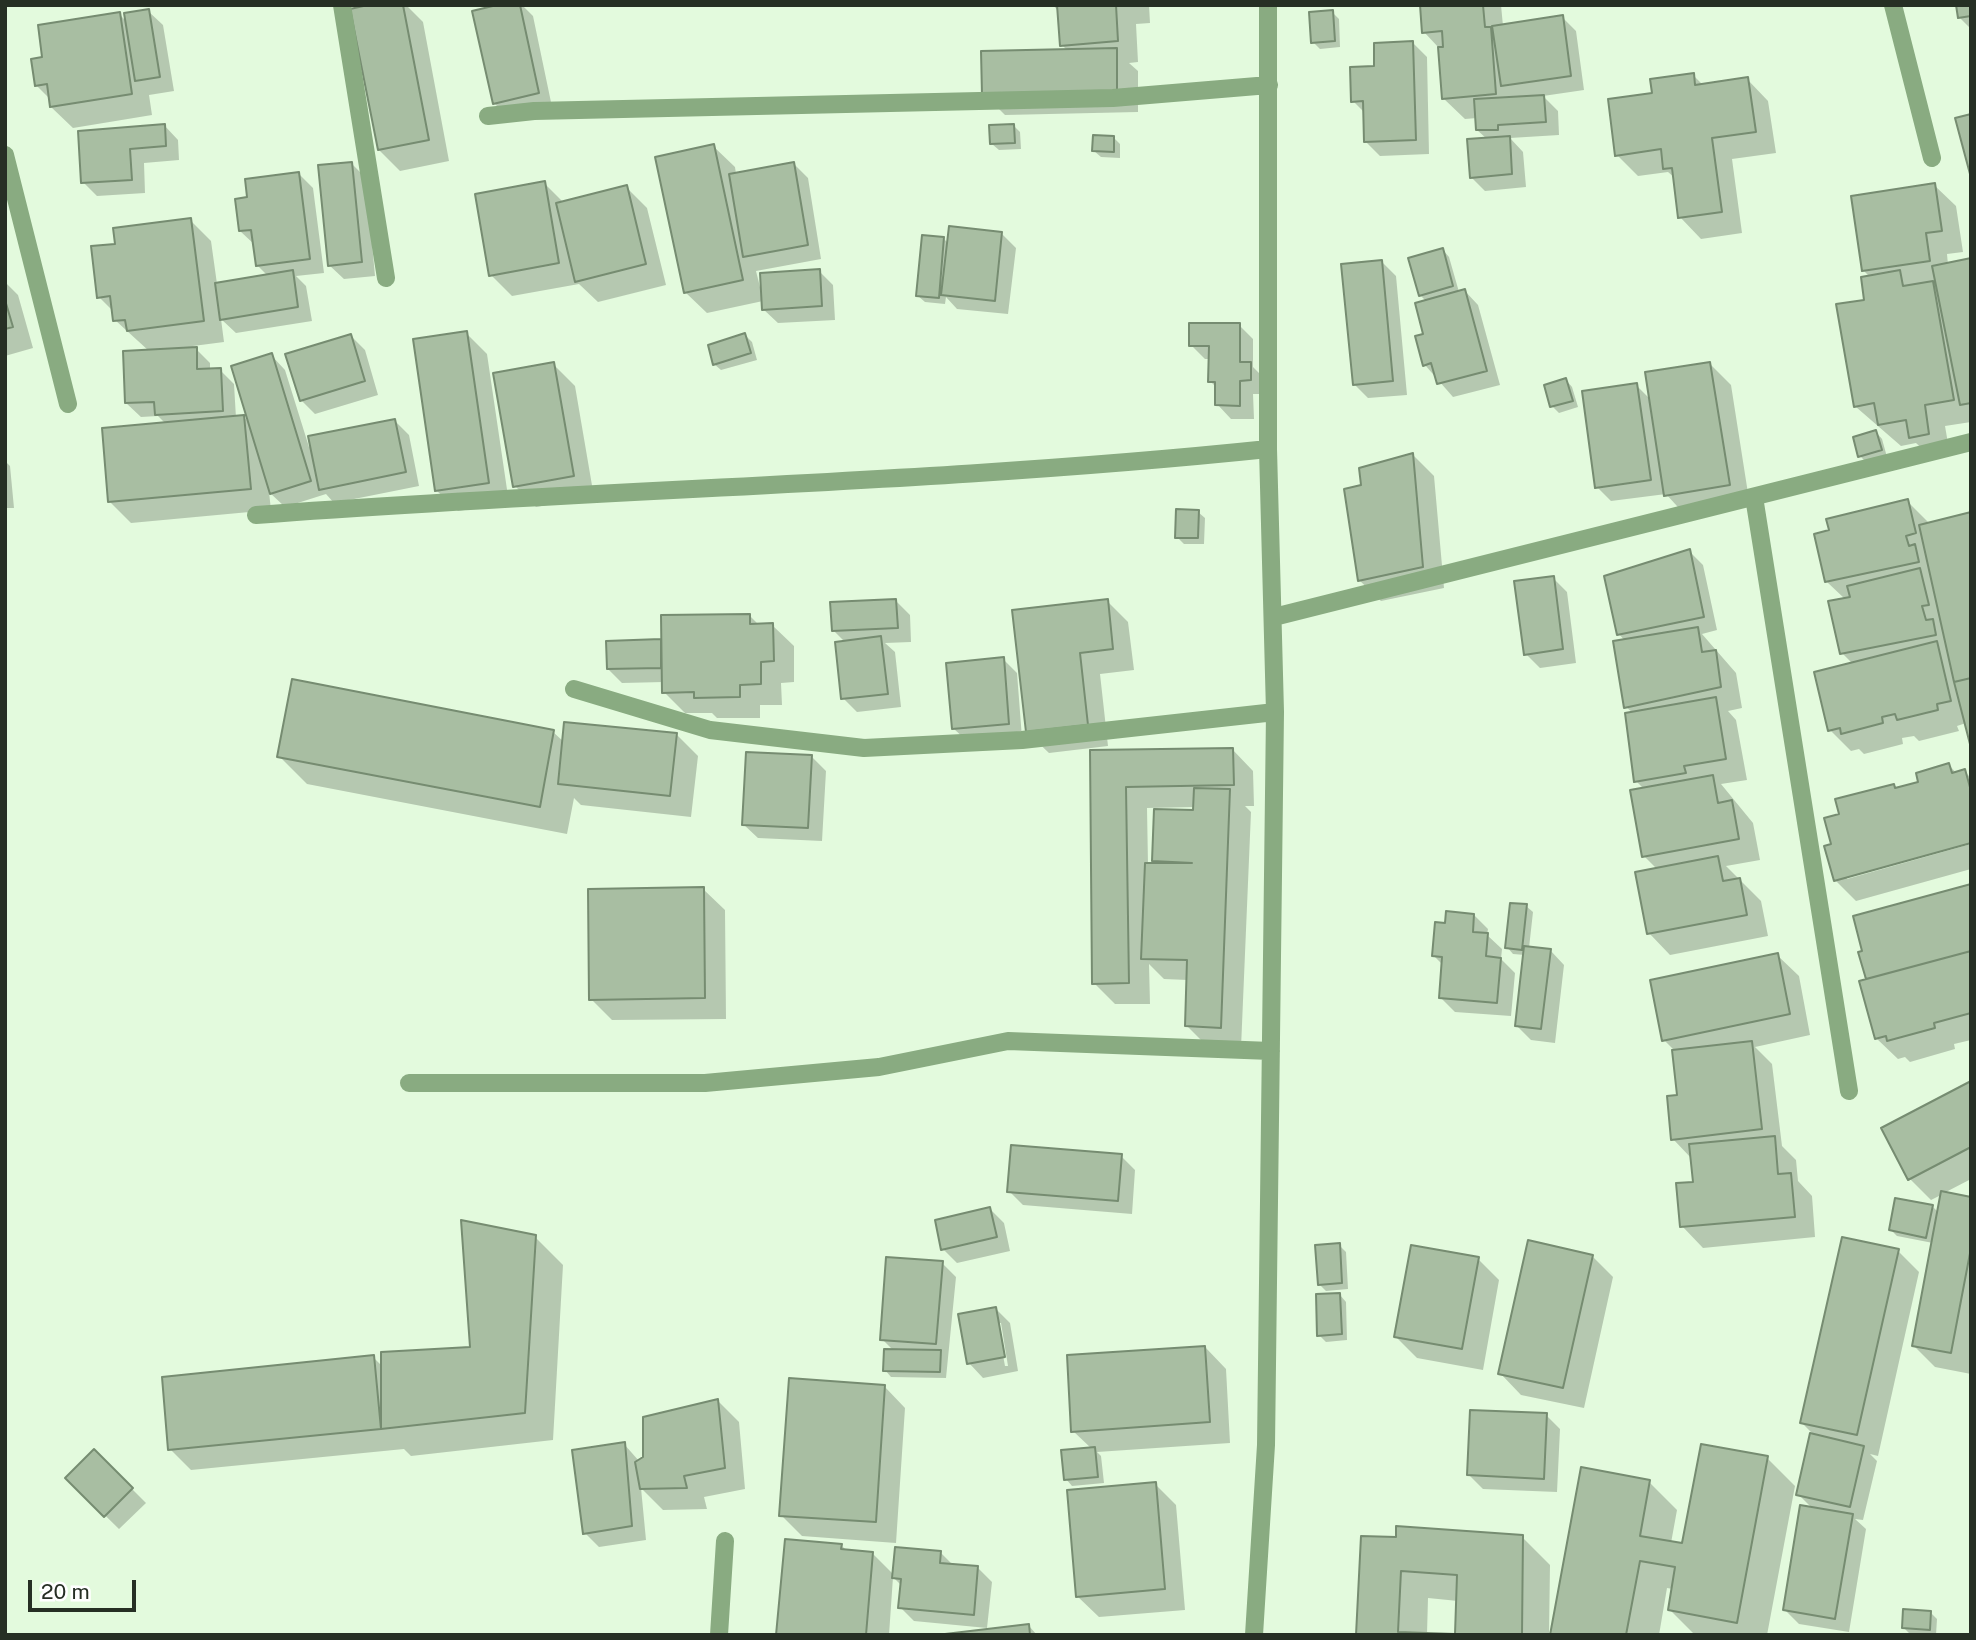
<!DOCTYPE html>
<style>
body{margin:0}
#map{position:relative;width:1976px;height:1640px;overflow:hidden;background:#e3fadd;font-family:"Public Sans",sans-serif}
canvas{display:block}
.frame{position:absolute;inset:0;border:7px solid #262f24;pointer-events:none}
.scale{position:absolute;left:28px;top:1580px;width:108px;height:32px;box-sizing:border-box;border:4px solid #262f24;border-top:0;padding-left:9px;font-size:21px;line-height:24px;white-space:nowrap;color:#262f24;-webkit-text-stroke:5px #fff;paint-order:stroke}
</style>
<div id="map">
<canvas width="1976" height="1640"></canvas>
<div class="frame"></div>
<div class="scale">20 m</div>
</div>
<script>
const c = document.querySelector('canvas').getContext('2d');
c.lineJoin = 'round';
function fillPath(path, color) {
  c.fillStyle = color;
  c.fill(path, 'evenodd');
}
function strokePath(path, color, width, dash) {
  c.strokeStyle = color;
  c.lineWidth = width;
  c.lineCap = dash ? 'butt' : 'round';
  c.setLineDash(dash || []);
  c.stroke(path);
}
const shadow = new Path2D(`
 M377,5H406L423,22L449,161L400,171L379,150Z
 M504,5H522L533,16L552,107L508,117L494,103Z
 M1053,5H1149L1150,23L1136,24L1138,62L1129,63L1138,71V112L1005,115L984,94L1068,51L1062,45L1059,12Z
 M1422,5H1501L1503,26L1562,17L1576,31L1584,90L1543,96L1558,111L1559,135L1510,138L1523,152L1526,187L1485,191L1471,177L1487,139L1477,130V118L1465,119L1443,98L1439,48L1424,32Z
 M1971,5V29L1960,18Z
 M148,11L163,25L174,91L149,95L152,115L73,128L51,107L50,99L36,85L44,58L119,14L127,22Z
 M1332,12L1339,19L1340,47L1320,49L1313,42Z
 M1413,43L1427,57L1429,154L1380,156L1365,141V113L1353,101L1376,67Z
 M1693,75L1704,86L1747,79L1768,101L1776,153L1732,159L1742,233L1701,239L1680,217L1675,178L1668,172L1638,176L1617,155L1654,95Z
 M164,125L178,140L179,160L144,163L145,193L97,196L83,182L80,132Z
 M1013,125L1020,132L1021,149L999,150L992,144Z
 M1113,137L1120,144V158L1101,157L1094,151Z
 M713,146L735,167L736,174L794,164L808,178L821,259L756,271L760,287L819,271L833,285L835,320L778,323L763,309V301L707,313L685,292Z
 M352,164L366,178L375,276L344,279L329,265Z
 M299,174L313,188L324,273L296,276L306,286L312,321L236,333L221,319L224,342L193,346L210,363V371L220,370L234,384L236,418L244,417L250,423L271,355L285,370L309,447L395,421L409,435L419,486L334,503L326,494L285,507L269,492L271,510L131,523L110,502L166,424L158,416L141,417L126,403L149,351L115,320L114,312L99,297L117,245L190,220L211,241L217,284L268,276L257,265L255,245L240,231L249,199Z
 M544,183L564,203L626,187L647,208L666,285L598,302L579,284L512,296L491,275Z
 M1934,185L1956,206L1963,252L1947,254L1948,265L1971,260V422L1945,426L1950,455L1932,458L1916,443L1901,446L1856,407L1870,277L1864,271Z
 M1002,234L1016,248L1008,314L957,309L946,297L945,304L925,302L918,296L944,239L949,244Z
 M1443,250L1449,257L1459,292L1464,290L1478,305L1500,385L1453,397L1425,365L1426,301L1420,295Z
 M1382,262L1396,276L1407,395L1368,398L1354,384Z
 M5,282L18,295L33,348L5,356Z
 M1239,325L1253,339V367L1264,378V394H1253L1254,419H1231L1217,404V388L1210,381V359H1205L1191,345Z
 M466,333L487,354L509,503L458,511L436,490Z
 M745,335L752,342L757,360L721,370L714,364Z
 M351,336L365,350L378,395L315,414L301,400Z
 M1709,363L1731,385L1750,506L1687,517L1666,494L1611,501L1597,487L1636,385L1651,400Z
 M553,364L575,386L594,497L536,507L515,486Z
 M1566,380L1572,387L1578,407L1559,413L1552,406Z
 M1876,432L1882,439L1887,457L1866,462L1860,456Z
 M1413,455L1434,476L1444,588L1381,601L1359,580L1362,486Z
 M5,461L10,466L14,508H5Z
 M1907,501L1928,522L1966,723L1957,726L1959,731L1919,741L1914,736L1902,738L1903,744L1864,754L1859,749L1851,751L1830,730L1853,664L1842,653L1845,599L1827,582Z
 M1198,512L1205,518L1204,544H1184L1177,537Z
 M1689,551L1703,565L1717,630L1702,634L1736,673L1742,708L1728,711L1736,720L1747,780L1721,784L1753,823L1760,860L1726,866L1761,901L1768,936L1670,955L1649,933L1657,869L1644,856V789L1636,781L1633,713L1626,707L1625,641L1619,634Z
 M1553,578L1567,592L1576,663L1540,668L1526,654Z
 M895,600L910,615L911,642L885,643L895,652L901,707L857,712L843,698L845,642L834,631Z
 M1107,601L1128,622L1134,670L1100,674L1108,746L1049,753L1027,732Z
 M749,615L759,625H772L794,646V682L781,683L782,705H760V718H717L712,713H685L664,692V682L622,683L608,669L660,641L663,644Z
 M1003,659L1017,673L1022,738L968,742L953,728Z
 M553,732L564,742L677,735L698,756L691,817L581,805L574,798L567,834L307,784L279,756Z
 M1232,749L1253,771L1254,806H1245L1251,812L1241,1048L1208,1047L1187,1026L1188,980L1164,979L1149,964L1150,1004H1115L1094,983L1092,752ZM1195,807V812L1154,860L1158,865H1148L1147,808Z
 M812,757L826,771L822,841L758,838L743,824Z
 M1949,765L1957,774L1964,771L1971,778V841L1847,875V879L1971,844V869L1856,901L1835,880L1833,845L1842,815L1894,786L1897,789L1920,783Z
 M1971,886V1040L1954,1044L1955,1049L1910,1062L1905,1057L1898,1059L1876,1038L1860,953Z
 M703,889L725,910L726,1019L612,1020L591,999Z
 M1526,906L1533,912L1529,948L1550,950L1564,965L1555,1043L1531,1040L1517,1026L1525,955L1513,954L1507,947Z
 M1474,915L1488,929L1487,935L1502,949L1501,959L1515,973L1511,1016L1455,1012L1441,998L1443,965L1433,955L1447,925Z
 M1777,955L1799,976L1810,1035L1755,1047L1772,1064L1782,1146L1796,1160L1798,1181L1812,1196L1815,1237L1703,1248L1682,1226L1694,1183L1692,1159L1673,1139L1679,1096L1676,1052L1664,1040Z
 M1971,1083V1179L1944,1193L1971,1199V1374L1935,1367L1914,1346L1933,1243L1897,1236L1891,1230L1932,1206L1939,1213L1943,1194L1931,1200L1910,1179Z
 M1121,1156L1135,1170L1132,1214L1023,1205L1009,1191Z
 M990,1209L1004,1223L1010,1251L957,1263L943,1249Z
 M535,1237L563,1265L553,1440L411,1456L404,1449L191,1470L170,1449L373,1357L383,1367L472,1349Z
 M1339,1245L1346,1252L1348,1289L1326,1291L1319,1284Z
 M1898,1251L1919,1272L1878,1456L1870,1454L1877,1461L1863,1520L1855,1519L1866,1529L1849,1632L1799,1624L1784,1609L1813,1509L1798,1494L1812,1433L1802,1423Z
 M1592,1256L1613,1277L1584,1408L1521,1395L1500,1373Z
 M1478,1259L1499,1280L1483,1370L1417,1358L1396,1337Z
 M942,1263L956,1277L946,1378L891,1377L885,1370L894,1351L882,1339Z
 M1340,1295L1346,1302L1347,1340L1326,1342L1319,1335Z
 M996,1309L1010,1323L1018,1371L983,1378L969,1363ZM997,1323H1001L1008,1366H1005Z
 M1205,1347L1226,1369L1230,1443L1097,1452L1101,1456L1104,1483L1072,1486L1066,1479L1092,1449L1073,1431Z
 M884,1386L905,1408L896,1543L802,1536L781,1515Z
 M718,1401L739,1422L745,1489L704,1497L707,1509L663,1510L641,1488L646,1540L599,1547L585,1533L624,1444L639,1461Z
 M1546,1415L1560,1429L1557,1492L1483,1489L1469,1475Z
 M94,1451L146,1503L119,1529L67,1478Z
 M1767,1458L1795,1486L1767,1635H1695L1670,1610L1673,1589L1667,1588L1659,1635H1552L1649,1482L1677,1510L1671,1543L1684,1545Z
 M1155,1484L1176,1505L1185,1610L1099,1617L1077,1596Z
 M1522,1537L1550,1565L1549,1635H1456L1458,1601L1428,1598L1427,1634L1358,1635L1362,1538Z
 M841,1545L847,1551L872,1553L894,1575L940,1552L954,1566L978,1568L992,1582L987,1628L914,1621L900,1607L902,1586L893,1577L889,1635H778Z
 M1930,1612L1937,1619L1936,1635L1910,1634L1904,1628Z
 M1029,1626L1037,1635H956Z`);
const building = new Path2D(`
 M368,5H403L429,140L378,150L350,9Z
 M497,5H520L539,93L493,104L472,11Z
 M1057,5H1116L1118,41L1060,46Z
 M1420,5H1483L1485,27H1491L1496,94L1442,99L1438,47H1443L1442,31L1422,33Z
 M1956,5H1971V16L1958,18Z
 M149,9L160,77L135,81L124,13Z
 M1333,10L1335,41L1311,43L1309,12Z
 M120,12L132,94L50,107L47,84L35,86L31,59L42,57L38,25Z
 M1563,15L1571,76L1501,86L1492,26Z
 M1413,41L1416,140L1364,142L1363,101L1351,102L1350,67L1374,66V43Z
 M1117,48V92L982,95L981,51Z
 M1694,73L1695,85L1748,77L1756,132L1712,138L1722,212L1678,218L1672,168L1663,169L1661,149L1615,156L1608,99L1652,93L1650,79Z
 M1544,95L1546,122L1498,125V130H1476L1474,99Z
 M1971,114V174H1970L1955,118Z
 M165,124L166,146L130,149L132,180L81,183L78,131Z
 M1014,124L1015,143L990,144L989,125Z
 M1093,135L1114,136V152L1092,151Z
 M1510,136L1512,174L1470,178L1467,139Z
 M714,144L743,280L684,293L655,157Z
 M352,162L362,262L328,266L318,165Z
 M794,162L808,245L743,257L729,174Z
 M299,172L310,259L256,266L251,230L239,231L235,199L247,197L245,179Z
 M545,181L559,263L489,276L475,194Z
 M1935,183L1942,231L1926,233L1930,261L1862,271L1851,196Z
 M627,185L646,264L575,282L556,203Z
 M191,218L204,321L127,331L125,320L113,321L110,296L97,298L91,246L115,244L113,228Z
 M949,226L1002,232L995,301L941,295Z
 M922,235L944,237L939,298L916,296Z
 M1443,248L1453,286L1419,296L1408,258Z
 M1971,258V403L1960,405L1932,266Z
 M1382,260L1393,381L1353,385L1341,264Z
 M820,269L822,306L762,310L760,273Z
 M293,270L298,307L220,320L215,283Z
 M1900,270L1903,286L1933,281L1954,400L1925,405L1929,434L1909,438L1906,420L1878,425L1874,403L1854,407L1836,304L1864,300L1861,277Z
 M1465,289L1487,371L1437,384L1431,363L1423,366L1415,336L1423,334L1415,303Z
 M5,300L13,327L5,329Z
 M1189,323H1240V362H1251V380L1240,381V406L1215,405V382H1208L1209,346H1189Z
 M467,331L489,483L435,491L413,339Z
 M745,333L751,353L713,365L708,345Z
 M351,334L365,381L300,401L285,354Z
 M197,347V369L221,368L223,411L155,415L154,402L125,403L123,351Z
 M272,353L311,481L270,494L231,366Z
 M554,362L574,476L513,487L493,373Z
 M1710,362L1730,485L1664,496L1645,372Z
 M1566,378L1573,401L1550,407L1544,385Z
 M1637,383L1651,480L1595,488L1582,391Z
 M244,415L251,489L108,502L102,428Z
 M395,419L406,472L319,490L308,436Z
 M1876,430L1882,450L1858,457L1853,437Z
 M1413,453L1423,567L1358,581L1344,489L1361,485L1359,468Z
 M1908,499L1916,533L1906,536L1909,546L1915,544L1919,562L1825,582L1814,534L1829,530L1826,519Z
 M1176,509L1199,510L1198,538H1175Z
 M1971,512V678L1954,682L1919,525Z
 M1690,549L1704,617L1617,635L1604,576Z
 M1920,568L1929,605L1922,606L1926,620L1933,619L1936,635L1840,654L1828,601L1850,597L1847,586Z
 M1554,576L1563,649L1524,655L1514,581Z
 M896,599L898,628L832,631L830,602Z
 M1108,599L1113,649L1080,653L1088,725L1026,732L1012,610Z
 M750,614V624L773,623L774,661L761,662V684L740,685V697L694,698V692L662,693L661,615Z
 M1698,627L1702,652L1716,650L1721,687L1624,708L1613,641Z
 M881,636L888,694L841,699L835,642Z
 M661,639V668L607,669L606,641Z
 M1937,641L1951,701L1937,704L1938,710L1897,720L1895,714L1882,717L1883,723L1841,734L1840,728L1828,731L1814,672Z
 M1004,657L1009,724L952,729L946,663Z
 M1971,678V748L1954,682Z
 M292,679L554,730L540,807L277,757Z
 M1716,697L1726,759L1684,766L1686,773L1634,782L1625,713Z
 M564,722L677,733L670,796L558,784Z
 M1233,748L1234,785L1126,787L1129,983L1092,984L1090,750Z
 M746,752L812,755L808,828L742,825Z
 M1949,763L1952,773L1965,769L1971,791V843L1834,881L1824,846L1831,844L1824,818L1839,814L1835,799L1894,784L1895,788L1918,782L1916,773Z
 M1713,775L1718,803L1732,800L1739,839L1642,857L1630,790Z
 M1194,788L1230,789L1221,1028L1185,1026L1187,960L1141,959L1145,863H1192L1152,861L1154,809L1193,810Z
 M1718,856L1723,881L1740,878L1747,915L1647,934L1635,872Z
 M1971,884V951L1866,979L1858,952L1862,951L1853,916Z
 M704,887L705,998L589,1000L588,889Z
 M1510,903L1527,904L1522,950L1505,948Z
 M1446,911L1474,914L1473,932L1488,933L1486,956L1501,958L1497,1003L1439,998L1442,957L1432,956L1435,922L1445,923Z
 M1524,946L1551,949L1541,1029L1515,1026Z
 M1971,951V1013L1934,1023L1935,1028L1887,1041L1886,1036L1875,1039L1859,981Z
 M1778,953L1790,1014L1662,1041L1650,980Z
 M1752,1041L1762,1129L1671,1140L1667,1096L1677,1095L1672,1050Z
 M1971,1081V1147L1908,1180L1881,1128Z
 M1775,1136L1778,1174L1791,1173L1795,1217L1680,1227L1676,1183L1693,1182L1689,1144Z
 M1011,1145L1122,1154L1118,1201L1007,1192Z
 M1941,1191L1971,1197V1248L1951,1353L1912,1346Z
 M1895,1198L1933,1205L1926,1238L1889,1230Z
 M990,1207L997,1237L941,1250L935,1220Z
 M461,1220L536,1235L525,1413L381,1429V1352L470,1347Z
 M1842,1237L1899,1249L1857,1435L1800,1423Z
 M1528,1240L1593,1255L1563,1388L1498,1374Z
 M1340,1243L1342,1283L1318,1285L1315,1245Z
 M1411,1245L1479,1257L1462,1349L1394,1337Z
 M886,1257L943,1261L936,1344L880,1340Z
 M1340,1293L1342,1334L1317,1336L1316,1294Z
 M996,1307L1005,1357L967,1364L958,1314Z
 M1205,1346L1210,1422L1071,1432L1067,1355Z
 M884,1349L941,1350L940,1372L883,1371Z
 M374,1355L381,1429L168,1450L162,1377Z
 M789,1378L885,1385L876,1522L779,1516Z
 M718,1399L725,1468L684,1476L687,1488L640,1489L635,1462L643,1457V1417Z
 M1470,1410L1547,1413L1544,1479L1467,1475Z
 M1810,1433L1864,1446L1850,1507L1796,1495Z
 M625,1442L632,1526L583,1534L572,1450Z
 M1701,1444L1768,1456L1737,1623L1668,1610L1675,1567L1640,1561L1626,1635H1550L1581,1467L1650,1480L1640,1536L1682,1543Z
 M1095,1447L1098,1477L1064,1480L1061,1450Z
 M94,1449L133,1488L104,1517L65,1478Z
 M1156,1482L1165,1589L1076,1597L1067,1490Z
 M1800,1505L1853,1514L1835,1619L1783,1610Z
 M1396,1526L1523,1535L1522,1635H1356L1361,1536L1396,1537ZM1401,1571L1457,1575L1455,1634L1398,1632Z
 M785,1539L842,1544L841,1549L873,1552L866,1635H776Z
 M895,1547L941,1551L940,1563L978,1566L974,1615L898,1608L901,1579L892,1578Z
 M1903,1609L1931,1611L1930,1630L1902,1628Z
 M1029,1624L1030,1635H945V1634Z`);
const minor = new Path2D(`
 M342,5L386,278
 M1893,5L1932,158
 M488,116L534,111L1113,98L1269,85
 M5,155L68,404
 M1754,497L1849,1091
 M256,515C593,489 932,484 1268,449
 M1274,617L1971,442
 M574,689L710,730L864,748L1022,740L1275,712
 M409,1083H705L879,1067L1008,1041L1271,1051
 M719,1635L725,1541
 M1254,1635L1266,1445L1275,712L1268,449V5`);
fillPath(shadow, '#0003');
fillPath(building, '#a8bea2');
strokePath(building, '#768c71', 2);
strokePath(minor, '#89ab81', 18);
</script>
